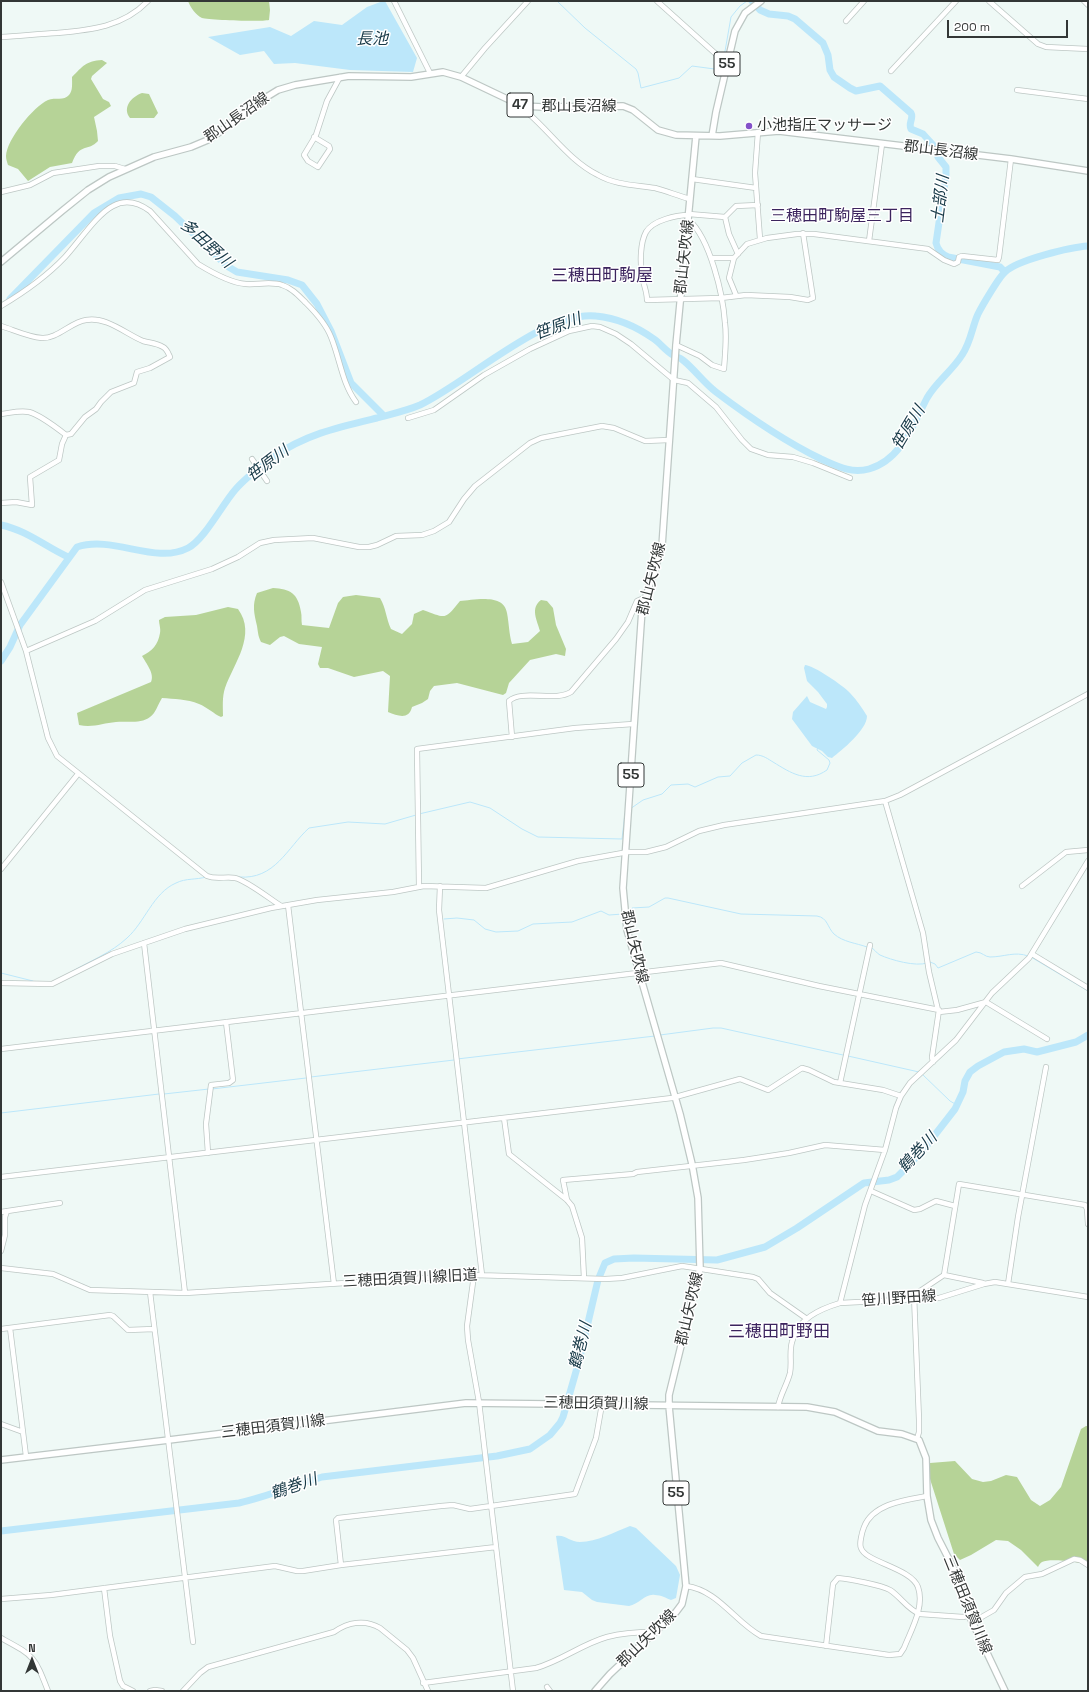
<!DOCTYPE html>
<meta charset="utf-8">
<style>
body{margin:0}
#map{position:relative;width:1089px;height:1692px;overflow:hidden;background:#eff9f6;font-family:"Space Grotesk",sans-serif}
canvas{display:block}
.frame{position:absolute;inset:0;border:2px solid #333736;pointer-events:none}
.north{position:absolute;left:12px;top:1640px;width:40px;height:40px;-webkit-text-stroke:3px #fff;paint-order:stroke;rotate:0deg;font-size:11px;font-weight:700;line-height:16px;text-align:center;color:#333736}
.north::after{content:'';display:block;margin:auto;width:14px;height:18px;background:#333736;clip-path:polygon(50% 0,100% 100%,50% 72%,0 100%)}
.scale{position:absolute;left:947px;top:20px;width:121px;height:18px;box-sizing:border-box;border:2px solid #333736;border-top:0;padding-left:5px;font-size:12px;line-height:14px;white-space:nowrap;color:#333736;-webkit-text-stroke:3px #fff;paint-order:stroke}
</style>
<div id="map">
<canvas width="1089" height="1692"></canvas>
<div class="frame"></div>
<div class="north">N</div>
<div class="scale">200 m</div>
</div>
<script>
const c = document.querySelector('canvas').getContext('2d');
c.lineJoin = 'round';
function fillPath(path, color) {
  c.fillStyle = color;
  c.fill(path, 'evenodd');
}
function strokePath(path, color, width, dash) {
  c.strokeStyle = color;
  c.lineWidth = width;
  c.lineCap = dash ? 'butt' : 'round';
  c.setLineDash(dash || []);
  c.stroke(path);
}
function drawText(font, color, halo, rows, align = 'center') {
  c.font = font + ' "Space Grotesk","Noto Sans JP",sans-serif';
  c.lineWidth = 3;
  c.setLineDash([]);
  c.textBaseline = 'middle';
  c.strokeStyle = halo;
  c.fillStyle = color;
  for (const [text, x, y, turn = 0] of rows) {
    c.save();
    c.translate(x, y);
    c.rotate((+turn || 0) * Math.PI / 180);
    c.textAlign = isNaN(turn) ? turn : align;
    if (halo) c.strokeText(text, 0, 0);
    c.fillText(text, 0, 0);
    c.restore();
  }
}
const forest = new Path2D(`
 M188,1H269L270,10L269,20C260,22 209,20 202,18C196,15 190,7 188,1Z
 M102,60L107,63L92,76L91,79L103,99L109,102L111,106L94,117L97,131L98,141C88,152 80,142 72,163L50,167L28,181L18,169L8,165C7,162 6,159 6,156C7,139 33,107 48,100C55,97 64,101 69,95C73,91 72,83 72,77C83,66 86,61 102,60Z
 M142,93L149,94L158,113L154,118H130C122,108 131,97 142,93Z
 M273,588C290,589 298,593 301,612C302,616 301,620 302,625L329,628L338,603L343,597L356,595L380,598C386,608 386,618 391,629L402,634L412,624L414,614L423,610C446,618 444,621 460,601C474,600 504,593 507,613C509,623 509,634 512,644L528,642L540,631C537,620 530,608 541,600L547,601L553,608L556,625L566,649L565,656L556,654L530,660L509,683L506,693L503,695L457,683L434,686L430,691L428,699L422,703L412,707C409,720 398,716 388,712L390,676L383,671L354,677L328,668H320L318,664L322,647L299,644L284,636L280,637L270,645L261,642C258,636 258,632 257,626C254,613 252,605 257,593Z
 M228,607L238,609C257,635 234,663 225,688C222,697 223,707 223,716L221,717C214,714 207,707 199,704C187,699 174,699 162,698C158,704 156,713 150,717C141,724 127,721 116,722C103,723 93,728 79,725L77,713L151,682C155,674 146,663 142,656C152,651 158,645 160,633C161,629 159,624 159,620L165,617L196,615Z
 M1086,1426H1088V1565C1079,1562 1050,1558 1042,1562C1040,1563 1039,1565 1038,1567L1021,1550L1008,1541L996,1540L971,1555L960,1560L954,1554L930,1479V1463L955,1461L972,1479L983,1482L991,1481L1006,1475L1017,1477L1031,1500L1040,1506L1050,1500L1061,1487L1081,1429Z`);
const water = new Path2D(`
 M383,1H385L417,58L413,72L350,70L295,63L274,64L264,51L240,55L208,37L270,27L291,36L314,21L342,25L367,7Z
 M805,665C813,665 844,686 850,693C857,700 862,708 867,716C867,730 842,750 832,758L828,757L822,751L812,746L792,719L793,712L807,696L810,702L826,709L827,707V704L818,692L807,681L804,668Z
 M630,1526L636,1528L676,1566L680,1575L676,1598L671,1600C666,1598 661,1595 655,1595C646,1593 639,1604 629,1606L597,1602L592,1600L582,1592L564,1590L556,1536C565,1534 570,1542 580,1542C597,1542 614,1532 630,1526Z`);
const stream = new Path2D(`
 M557,1L585,28L636,69L638,73L641,88L679,78L692,66L722,70L723,62
 M724,57L731,17L740,6L747,1
 M630,809L643,800L662,794L671,785L688,784L695,787L718,777L730,776L742,763L756,755C763,755 768,759 773,762C791,773 807,784 827,770L830,763L829,760L817,750L818,747
 M419,814L470,802L490,808L522,829L538,837L622,839L625,813L626,812
 M239,877C275,880 287,848 309,828L348,822L385,824L416,815
 M628,913H631L632,908L649,907L665,898H668L741,914L817,916C828,918 827,927 834,934C843,942 856,943 867,947
 M444,919L457,918L474,920L485,929L496,932L518,931L533,924L572,922L601,911L609,915L623,914
 M870,947C875,949 876,953 880,955C891,960 916,967 927,963
 M1031,957L1088,991
 M930,962L935,964L938,968L976,952C982,952 985,957 990,957C1004,957 1015,951 1028,956
 M71,972C90,961 111,953 127,938C145,922 153,893 176,883C186,878 196,880 206,877
 M1,973L33,981
 M660,1035L713,1028H721L843,1055
 M848,1056L919,1072
 M457,1059L655,1036
 M922,1074L950,1101L957,1105
 M311,1077L454,1060
 M212,1089L306,1078
 M164,1094L209,1089
 M1,1113L159,1094`);
const river = new Path2D(`
 M752,1L760,10L769,14L788,16L795,19L823,43L828,55L830,70L834,77L850,88L856,91L880,86L911,113C914,118 908,123 911,129L923,134L934,146L938,157L946,167V175L936,243C938,251 942,254 948,257L1000,267L1005,272
 M10,299L94,213L119,198L141,194L151,197L175,216L227,266L237,272L288,280L302,285L317,304L331,331L351,383L384,416
 M1,525C26,530 46,547 68,557
 M1,661L10,647L20,625L77,547C114,535 155,565 188,548C204,540 222,505 235,490C245,478 260,467 273,457C306,434 339,427 377,418C391,414 406,411 420,405C467,383 545,310 596,316C617,318 637,327 654,339C661,344 666,351 673,355C681,360 677,355 684,361C695,370 704,383 716,392C749,417 784,441 821,459C837,466 851,474 869,469C901,460 913,425 927,398C936,382 952,371 962,355C971,342 972,327 978,314C982,306 999,277 1005,272C1017,260 1071,247 1088,246
 M1,1531L239,1503C267,1497 294,1485 322,1477L497,1456L530,1449L550,1435L560,1423L563,1417L579,1361L598,1280L605,1263L614,1259L634,1258L717,1260L765,1247L797,1228L864,1183L889,1180L897,1177L903,1171L924,1149L955,1109L963,1092L965,1081L970,1072L978,1066L1004,1052L1024,1049L1037,1052L1076,1042L1088,1035`);
const minor = new Path2D(`
 M394,1L430,73
 M657,1L727,64
 M989,1L1038,44L1046,47L1088,49
 M1084,1L1088,5
 M846,21L864,1
 M1,37C20,36 38,34 57,33C91,30 123,27 148,1
 M891,71L956,1
 M461,77L485,48L528,1
 M1017,90L1088,99
 M526,106L529,114C552,134 570,161 598,175C615,185 636,185 655,188C667,191 678,196 690,199
 M758,132L755,173L760,239
 M314,137L329,146L330,149L318,167L308,161L304,155L316,135L327,101L340,77
 M692,179L756,188
 M1,192L30,185L53,173L99,166H115L125,169
 M689,214L725,217L729,234L738,254
 M689,215C677,215 653,220 646,232C640,243 640,263 642,275C643,284 647,291 647,300L721,298L746,295L790,297L808,300L813,298L803,233
 M725,217L736,206L758,205
 M869,241L882,144
 M711,258H734
 M736,295L729,278L734,258L747,244L767,238L797,234H814L928,249L944,260L954,264L958,262L959,257L962,256L998,260L999,257L1011,159
 M1,306C23,293 47,276 65,257C78,243 97,214 113,206C126,199 139,203 150,211L198,264C211,272 230,283 246,284C257,285 271,281 282,285C292,288 299,296 306,303C316,313 326,324 331,337C340,359 342,383 356,402
 M1,326C14,330 28,337 42,338C57,339 71,322 86,320C106,316 126,334 143,341C150,343 157,343 163,347C167,349 168,353 170,357L150,368L137,372L134,383L111,392L101,402L96,409L85,417L71,434L66,435L62,444L59,460L30,477L32,505L16,502L1,503
 M676,345L700,356L712,365L724,369C725,354 727,338 725,323C723,294 710,239 689,220
 M1,414C10,413 20,410 29,412C40,415 57,428 66,435
 M408,418L434,410L484,375L530,349L569,331L592,326L600,327L616,334L631,344L674,380L688,383L716,407L742,440L751,449L768,455L793,457L813,463L850,478
 M252,459L267,481
 M1,582L26,651L48,738L57,756L207,876C217,880 226,876 235,878C246,880 270,899 281,906
 M26,651L95,621L145,590L212,569L238,557L260,543L274,540L313,538L359,547H369L377,545L396,536L422,535L434,531L449,522L464,499L475,486L530,443L541,438L602,426L614,428L645,441L669,440
 M512,737L509,701C522,689 555,702 571,692L616,639L628,622L637,601L646,597
 M885,801L923,933L929,972L938,1010
 M1,869L78,774
 M440,886L439,910L482,1275
 M1022,886L1066,852L1088,850
 M419,887L417,749L575,728L633,724
 M288,905L334,1284
 M144,943L185,1293
 M1032,954L1088,988
 M1,983L52,984L112,954L185,929L271,908L317,900L393,892L424,886L486,888L578,861L628,852H646L666,847L699,831L724,825L885,801L900,795L1088,694
 M939,1012L957,1010L986,1002L1047,1039
 M1,1049L721,963L819,986L939,1010L932,1057L933,1062
 M840,1083L870,945
 M504,1118L509,1154L567,1200L572,1206L582,1238L584,1278
 M208,1153L206,1124L211,1085L229,1083L233,1080L226,1022
 M1,1177L672,1098L740,1079L768,1090L802,1068L809,1070L834,1082L883,1090L901,1096
 M871,1191L914,1210L920,1209L936,1201L955,1206
 M567,1200L563,1180L633,1174L637,1172L744,1160L789,1153L825,1145L885,1150
 M1,1212L60,1203
 M1,1251L5,1235V1217L7,1211
 M1,1268L53,1274L90,1290L185,1293L474,1275L605,1279L622,1278L682,1266L753,1277L758,1279L770,1293L807,1319
 M474,1275L467,1326L468,1340L479,1402L513,1691
 M944,1275L959,1184L1085,1205L1087,1209L1088,1224
 M1008,1284L1018,1217L1046,1067
 M150,1292L193,1642
 M840,1303L865,1205L885,1150L896,1108L901,1096L910,1083L956,1040L992,993L1029,958L1088,861
 M10,1328L26,1456
 M1,1329L110,1315L113,1316L128,1330L154,1329
 M778,1407C780,1395 787,1385 790,1373C792,1363 789,1352 792,1342C797,1319 820,1309 840,1303L939,1298L984,1284L995,1282L1088,1297
 M1,1424L23,1432
 M917,1439L919,1432V1420L914,1295L944,1275L983,1283
 M341,1565L336,1520L338,1518L441,1506L453,1505L470,1509L575,1494L596,1438L602,1404
 M686,1586C718,1590 735,1622 761,1636L889,1655L900,1654L904,1648C911,1630 925,1607 918,1587C911,1568 865,1562 861,1548C859,1544 862,1532 864,1527C873,1504 904,1500 927,1496
 M104,1588L110,1636L120,1681L123,1686L133,1691
 M1,1599L51,1595L275,1566L297,1571H303L341,1565L496,1547
 M973,1622L994,1610L1006,1593L1025,1577L1042,1574L1074,1559L1080,1560L1088,1565
 M1,1638C34,1656 34,1655 48,1691
 M826,1646L833,1584L838,1578C849,1579 881,1585 890,1590C901,1597 908,1610 920,1614L963,1617L970,1615
 M423,1683L536,1668C561,1661 582,1644 607,1637C622,1633 639,1632 654,1632
 M547,1687L550,1691
 M150,1691L155,1690L162,1691
 M183,1691L200,1673L208,1667L334,1632C348,1622 365,1619 380,1628L407,1650L413,1658L428,1691`);
const major = new Path2D(`
 M712,136L716,112L735,31L745,13L761,1
 M1,262L62,211L88,190L109,177L154,157L191,147L210,139L265,98L278,90L295,85L349,76L411,77L443,72L461,77L522,106L543,107L623,106L633,110L658,130L676,135L720,136L779,131L1011,159L1088,171
 M1,1460L169,1440L466,1403L807,1407L835,1412L878,1431L902,1434L919,1440L926,1458L927,1496L931,1520L938,1538L958,1577L970,1617L1005,1691
 M595,1691L610,1674L676,1612L682,1604L686,1586L669,1406V1395L700,1268L698,1198L692,1164L680,1114L627,930L623,888L641,624L642,609L662,546L676,345L696,136`);
const markers = [
 [749,126,4,"#8351c9"]
];
const shields = [
 [727,64,26],
 [520,105,26],
 [631,775,26],
 [676,1493,26]
];
const shieldNames = [
 ["55",727,64],
 ["47",520,105],
 ["55",631,775],
 ["55",676,1493]
];
const streetNames = [
 ["郡山長沼線",579,107],
 ["郡山長沼線",237,118,-35],
 ["郡山長沼線",941,151,7],
 ["郡山矢吹線",685,257,-84],
 ["郡山矢吹線",652,579,-76],
 ["郡山矢吹線",634,947,77],
 ["三穂田須賀川線旧道",410,1279,-3],
 ["笹川野田線",899,1299,-4],
 ["郡山矢吹線",690,1309,-77],
 ["三穂田須賀川線",596,1404,1],
 ["三穂田須賀川線",273,1427,-7],
 ["三穂田須賀川線",967,1605,68],
 ["郡山矢吹線",647,1639,-44]
];
const poiNames = [
 ["小池指圧マッサージ",757,126]
];
const waterNames = [
 ["長池",372,40],
 ["土部川",941,199,-83],
 ["多田野川",206,244,42],
 ["笹原川",558,327,-20],
 ["笹原川",909,428,-59],
 ["笹原川",268,464,-37],
 ["鶴巻川",918,1153,-47],
 ["鶴巻川",581,1346,-76],
 ["鶴巻川",294,1487,-19]
];
const neighbourhoodNames = [
 ["三穂田町駒屋三丁目",842,217]
];
const quarterNames = [
 ["三穂田町駒屋",602,276],
 ["三穂田町野田",779,1332]
];
fillPath(forest, '#b6d397');
fillPath(water, '#bce7fa');
strokePath(stream, '#bce7fa', 1);
strokePath(river, '#bce7fa', 7);
strokePath(minor, '#bdc7c4', 6);
strokePath(major, '#bdc7c4', 8);
strokePath(minor, '#fff', 4.5);
strokePath(major, '#fff', 5.5);
for (const [x, y, r, color] of markers) {
  const dot = new Path2D();
  dot.arc(x, y, r, 0, 2 * Math.PI);
  c.fillStyle = color;
  c.fill(dot);
  strokePath(dot, '#fff', 1.5);
}
for (const [x, y, w] of shields) {
  const box = new Path2D();
  box.roundRect(x - w / 2, y - 12, w, 24, 3);
  c.fillStyle = '#fff';
  c.fill(box);
  strokePath(box, '#333736', 1);
}
drawText('bold 14px', '#333736', null, shieldNames);
drawText('15px', '#333736', '#fff', streetNames);
drawText('15px', '#333736', '#fff', poiNames, 'left');
drawText('italic 16px', '#173947', '#fff', waterNames);
drawText('16px', '#3c245e', '#fff', neighbourhoodNames);
drawText('17px', '#3c245e', '#fff', quarterNames);
</script>
